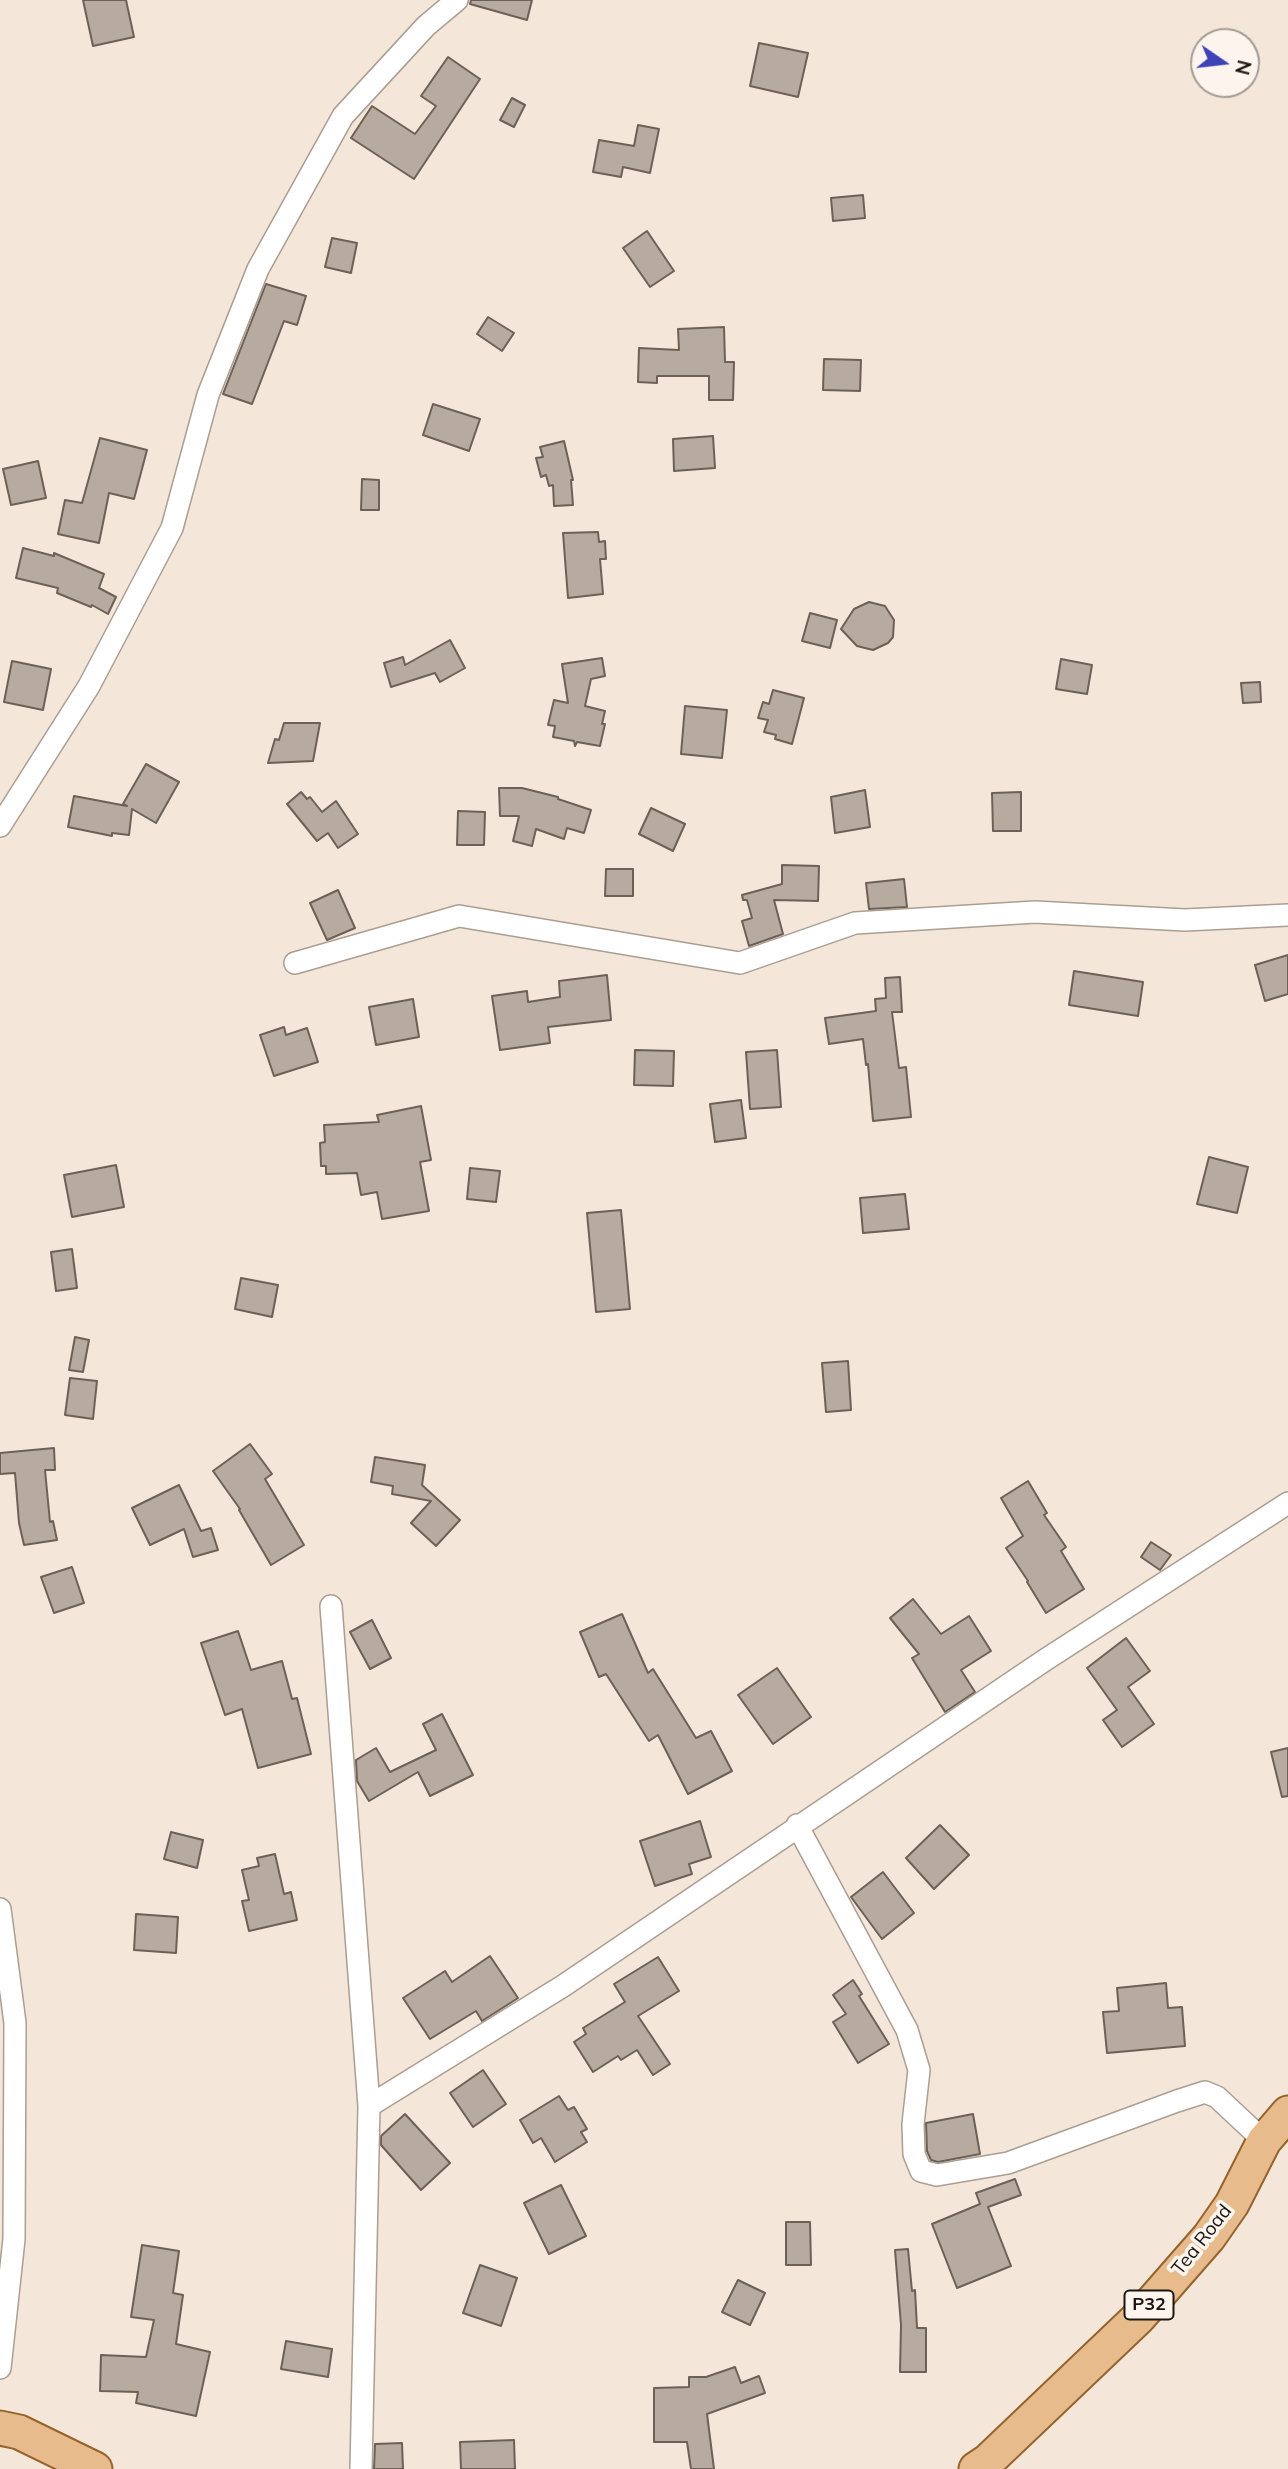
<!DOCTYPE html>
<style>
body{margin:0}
#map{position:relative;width:1288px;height:2469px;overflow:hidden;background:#f4e7da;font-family:Mulish,sans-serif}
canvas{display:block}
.north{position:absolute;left:1190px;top:28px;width:70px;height:70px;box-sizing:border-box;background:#fdf5ed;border:2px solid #a29c95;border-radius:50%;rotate:104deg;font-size:19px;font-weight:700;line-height:28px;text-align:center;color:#1a1611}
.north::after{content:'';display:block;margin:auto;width:24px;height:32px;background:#3e42b7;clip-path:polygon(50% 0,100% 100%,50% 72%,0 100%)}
</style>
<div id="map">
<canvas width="1288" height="2469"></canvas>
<div class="north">N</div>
</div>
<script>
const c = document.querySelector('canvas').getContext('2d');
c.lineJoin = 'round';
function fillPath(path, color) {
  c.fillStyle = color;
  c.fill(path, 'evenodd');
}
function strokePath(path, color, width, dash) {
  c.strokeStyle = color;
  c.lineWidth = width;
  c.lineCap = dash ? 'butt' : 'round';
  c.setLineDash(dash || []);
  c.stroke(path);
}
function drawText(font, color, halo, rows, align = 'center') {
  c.font = font + ' Mulish,sans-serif';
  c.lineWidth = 7;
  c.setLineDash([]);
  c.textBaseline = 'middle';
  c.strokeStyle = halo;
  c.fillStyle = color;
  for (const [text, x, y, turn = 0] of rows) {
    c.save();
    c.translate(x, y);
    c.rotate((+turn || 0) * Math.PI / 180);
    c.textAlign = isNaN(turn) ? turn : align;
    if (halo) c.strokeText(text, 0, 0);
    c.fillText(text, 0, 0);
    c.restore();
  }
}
const building = new Path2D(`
 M83,0H126L134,37L93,46Z
 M471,0H532L527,20L470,4Z
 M759,43L808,53L798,97L750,86Z
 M448,57L480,79L414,179L351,138L372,106L415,134L436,106L421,96Z
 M512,98L525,105L514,127L500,120Z
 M638,125L659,129L650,173L623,167L621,177L593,172L599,140L634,146Z
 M863,195L865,218L833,221L831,198Z
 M647,231L674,271L650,287L623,248Z
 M332,238L357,243L351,273L325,267Z
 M266,284L306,296L297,325L284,321L252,404L223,394Z
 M488,317L514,333L502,351L477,334Z
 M724,327L725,362H734L733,400H709V376H657V383L638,382L639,348L679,350L678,329Z
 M824,359L861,360L860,391L823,390Z
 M433,404L480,419L469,451L423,435Z
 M713,436L715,468L674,471L673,439Z
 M100,438L147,450L134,499L109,493L99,543L58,534L65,500L82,503Z
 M564,441L573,480H571L573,505L554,506L553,485L549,486L546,475L541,477L536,458L543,457L540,447Z
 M38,461L46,498L11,505L3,469Z
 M362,479L379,480V510H361Z
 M598,532L599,542L605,541L606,559H600L603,594L568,598L563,533Z
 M23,548L54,556V553L104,574L99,588L116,597L108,614L92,605L91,607L57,593L58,588L16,578Z
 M869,602L885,606L894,620L893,637L888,643L873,650L857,646L841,629L854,609Z
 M810,613L837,620L830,648L802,641Z
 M450,640L465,668L440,682L435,673L391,687L384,663L403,657L405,665Z
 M602,658L605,676L591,679L585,706L605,711L602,724H605L600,746L577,742L575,746L574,741L553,737L555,726L548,725L554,700L568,703L562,664Z
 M1061,659L1092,665L1087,694L1056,689Z
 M12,661L51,669L43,710L4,702Z
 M1260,682L1261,702L1243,703L1241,683Z
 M773,690L804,698L792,744L775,739L776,735L764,732L768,720L758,718L763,702L769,704Z
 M685,706L727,710L722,758L681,754Z
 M284,723H320L313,761L268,763L275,739L279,740Z
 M146,764L179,782L156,823L132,809L129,835L112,833V836L68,827L74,796L127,806L123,804Z
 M499,788H522L558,797V799L591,810L584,833L567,828L564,839L536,829L532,846L513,841L519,816H500Z
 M865,790L870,827L835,833L831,797Z
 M301,792L307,799L310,797L322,812L336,801L358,834L338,848L328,833L317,841L287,804Z
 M1021,792V831H993L992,793Z
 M651,808L685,824L673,851L639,834Z
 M458,811L485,812L484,845H457Z
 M782,865L819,866L818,901L774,900L783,934L749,946L742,921L752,918L747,900H743L742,895L782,884Z
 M606,869H633V896H605Z
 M904,879L907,907L869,909L866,883Z
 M338,890L355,928L327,940L310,903Z
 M1288,955V994L1265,1001L1255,965Z
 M1074,971L1143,982L1138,1016L1069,1005Z
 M607,975L611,1020L548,1027L550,1043L500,1050L492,996L527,991L528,1002L560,997L559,981Z
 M900,977L902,1012H892L899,1068L906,1067L911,1117L873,1121L868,1064L866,1065L863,1039L829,1044L825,1018L876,1011L875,999L886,998L885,978Z
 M413,999L419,1037L376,1045L369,1007Z
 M284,1027L286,1035L307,1028L318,1062L274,1076L260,1035Z
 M635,1050L674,1051L673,1086L634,1085Z
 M777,1050L781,1107L750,1109L746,1052Z
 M741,1100L746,1138L715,1142L710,1104Z
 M421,1106L431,1160L420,1162L429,1211L382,1219L377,1192L361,1195L357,1173L326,1174V1166H321L320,1143L325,1142L324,1125L379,1122L377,1115Z
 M1209,1157L1248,1167L1237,1213L1197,1204Z
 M116,1165L124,1207L72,1217L64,1175Z
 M470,1168L500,1171L496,1202L467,1199Z
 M905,1194L909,1229L863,1233L860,1198Z
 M621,1210L630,1309L596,1312L587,1213Z
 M72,1249L77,1288L56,1291L51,1252Z
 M241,1278L278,1285L272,1317L235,1309Z
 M75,1337L89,1340L83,1372L69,1370Z
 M848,1361L851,1410L826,1412L822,1363Z
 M70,1378L97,1381L93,1419L65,1415Z
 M250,1444L272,1474L265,1479L304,1545L271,1565L239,1510L240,1509L213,1471Z
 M54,1448L55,1470H45L50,1522L53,1521L57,1540L24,1545L19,1523L15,1473L0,1474V1453Z
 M375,1457L425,1465L422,1485L460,1520L436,1546L411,1523L431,1501L392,1494L393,1486L371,1482Z
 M1028,1481L1047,1513L1044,1515L1066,1547L1061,1551L1084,1589L1046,1613L1027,1582L1028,1581L1006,1548L1023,1536L1001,1498Z
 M179,1485L201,1531L211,1528L218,1550L193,1557L184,1529L150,1545L132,1508Z
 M1151,1542L1171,1555L1160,1570L1141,1557Z
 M72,1567L84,1603L54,1613L41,1577Z
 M913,1599L941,1634L969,1616L991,1651L961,1670L975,1692L945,1712L912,1658L919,1654L890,1618Z
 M622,1614L648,1673L653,1669L696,1738L711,1731L732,1771L688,1794L658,1735L649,1741L606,1674L599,1677L580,1632Z
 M372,1620L391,1658L370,1669L350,1632Z
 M238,1631L251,1670L282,1661L292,1699L297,1698L311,1754L258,1768L242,1709L225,1715L201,1643Z
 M1126,1638L1150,1671L1128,1687L1154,1724L1122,1747L1103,1720L1117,1710L1087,1668Z
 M777,1668L811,1717L773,1744L738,1695Z
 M442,1714L473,1775L430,1796L418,1772L369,1801L357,1781L356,1760L376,1748L390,1772L436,1750L423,1724Z
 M1288,1748V1796L1282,1797L1271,1752Z
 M700,1821L711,1857L689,1864L692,1874L655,1886L640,1841Z
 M940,1825L969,1855L934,1889L906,1858Z
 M171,1832L203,1840L197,1868L164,1859Z
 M275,1854L284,1894L291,1892L297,1920L249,1931L242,1901L249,1900L242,1870L259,1866L257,1858Z
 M883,1872L914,1913L882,1939L851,1897Z
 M136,1914L178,1917L176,1953L134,1950Z
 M490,1956L518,1998L482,2021L476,2011L430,2039L403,1998L445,1971L452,1982Z
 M658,1957L679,1991L638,2016L670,2064L653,2075L637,2050L621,2060L618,2056L593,2072L574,2042L586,2034L583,2028L625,2002L614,1984Z
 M853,1980L862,1994L859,1996L889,2044L858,2063L833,2022L846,2014L833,1995Z
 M1166,1983L1168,2008L1182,2007L1185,2046L1107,2053L1103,2012L1119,2011L1117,1988Z
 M483,2070L506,2104L473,2127L450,2093Z
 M559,2096L568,2110L574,2107L587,2129L581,2132L587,2142L555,2162L541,2138L533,2143L520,2120Z
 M405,2114L450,2163L421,2190L381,2145V2136Z
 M973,2114L980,2154L938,2162L931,2160L927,2151L926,2123Z
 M1015,2179L1021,2195L988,2207L1011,2266L957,2288L932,2224L980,2204L976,2193Z
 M561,2185L586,2236L549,2254L524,2203Z
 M786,2222H810L811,2265H786Z
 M142,2245L179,2251L173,2293L183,2295L176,2344L210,2352L196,2416L136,2403L138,2392L100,2391L101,2355L146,2357L154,2320L131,2317Z
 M908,2249L912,2291L915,2290L917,2328H926V2372H900L901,2325L895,2250Z
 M480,2265L517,2278L501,2326L463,2313Z
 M738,2280L765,2293L750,2325L722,2312Z
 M286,2341L332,2349L328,2377L281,2369Z
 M735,2367L741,2383L759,2376L765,2393L707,2414L714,2469H691L687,2442H654V2388L689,2387V2377H706Z
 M514,2440L515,2469H461L460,2442Z
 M402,2443L403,2469H374L375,2444Z`);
const street = new Path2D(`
 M0,826L89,686L172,528L208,395L258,269L343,116L426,26L457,0
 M295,963L459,916L740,963L855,923L1035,912L1185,920L1288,915
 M331,1606L369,2106
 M797,1825L907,2030L919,2070L913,2124L914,2154L921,2171L937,2175L1008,2163L1177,2101L1205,2092L1217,2097L1264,2141
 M0,1909L15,2023L14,2239L0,2368
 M361,2469L369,2106L563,1986L1045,1660L1288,1503`);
const primary = new Path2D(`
 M0,2428L19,2432L95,2469
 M976,2469L988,2461L1139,2317L1209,2237L1232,2204L1264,2141L1288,2113`);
const shields = [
 [1149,2305,49]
];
const shieldNames = [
 ["P32",1149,2305]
];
const streetNames = [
 ["Tea Road",1202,2240,-52]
];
fillPath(building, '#b7aa9e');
strokePath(building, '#6d6157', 2);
strokePath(street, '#ab9e92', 24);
strokePath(primary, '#95632e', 37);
strokePath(street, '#fff', 21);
strokePath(primary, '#e7bb8b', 33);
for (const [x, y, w] of shields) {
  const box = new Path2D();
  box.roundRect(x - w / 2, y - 14.5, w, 29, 5);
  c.fillStyle = '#fdf5ed';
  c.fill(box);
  strokePath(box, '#1a1611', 2);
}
drawText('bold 18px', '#1a1611', null, shieldNames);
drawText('19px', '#1a1611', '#fdf5ed', streetNames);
</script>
